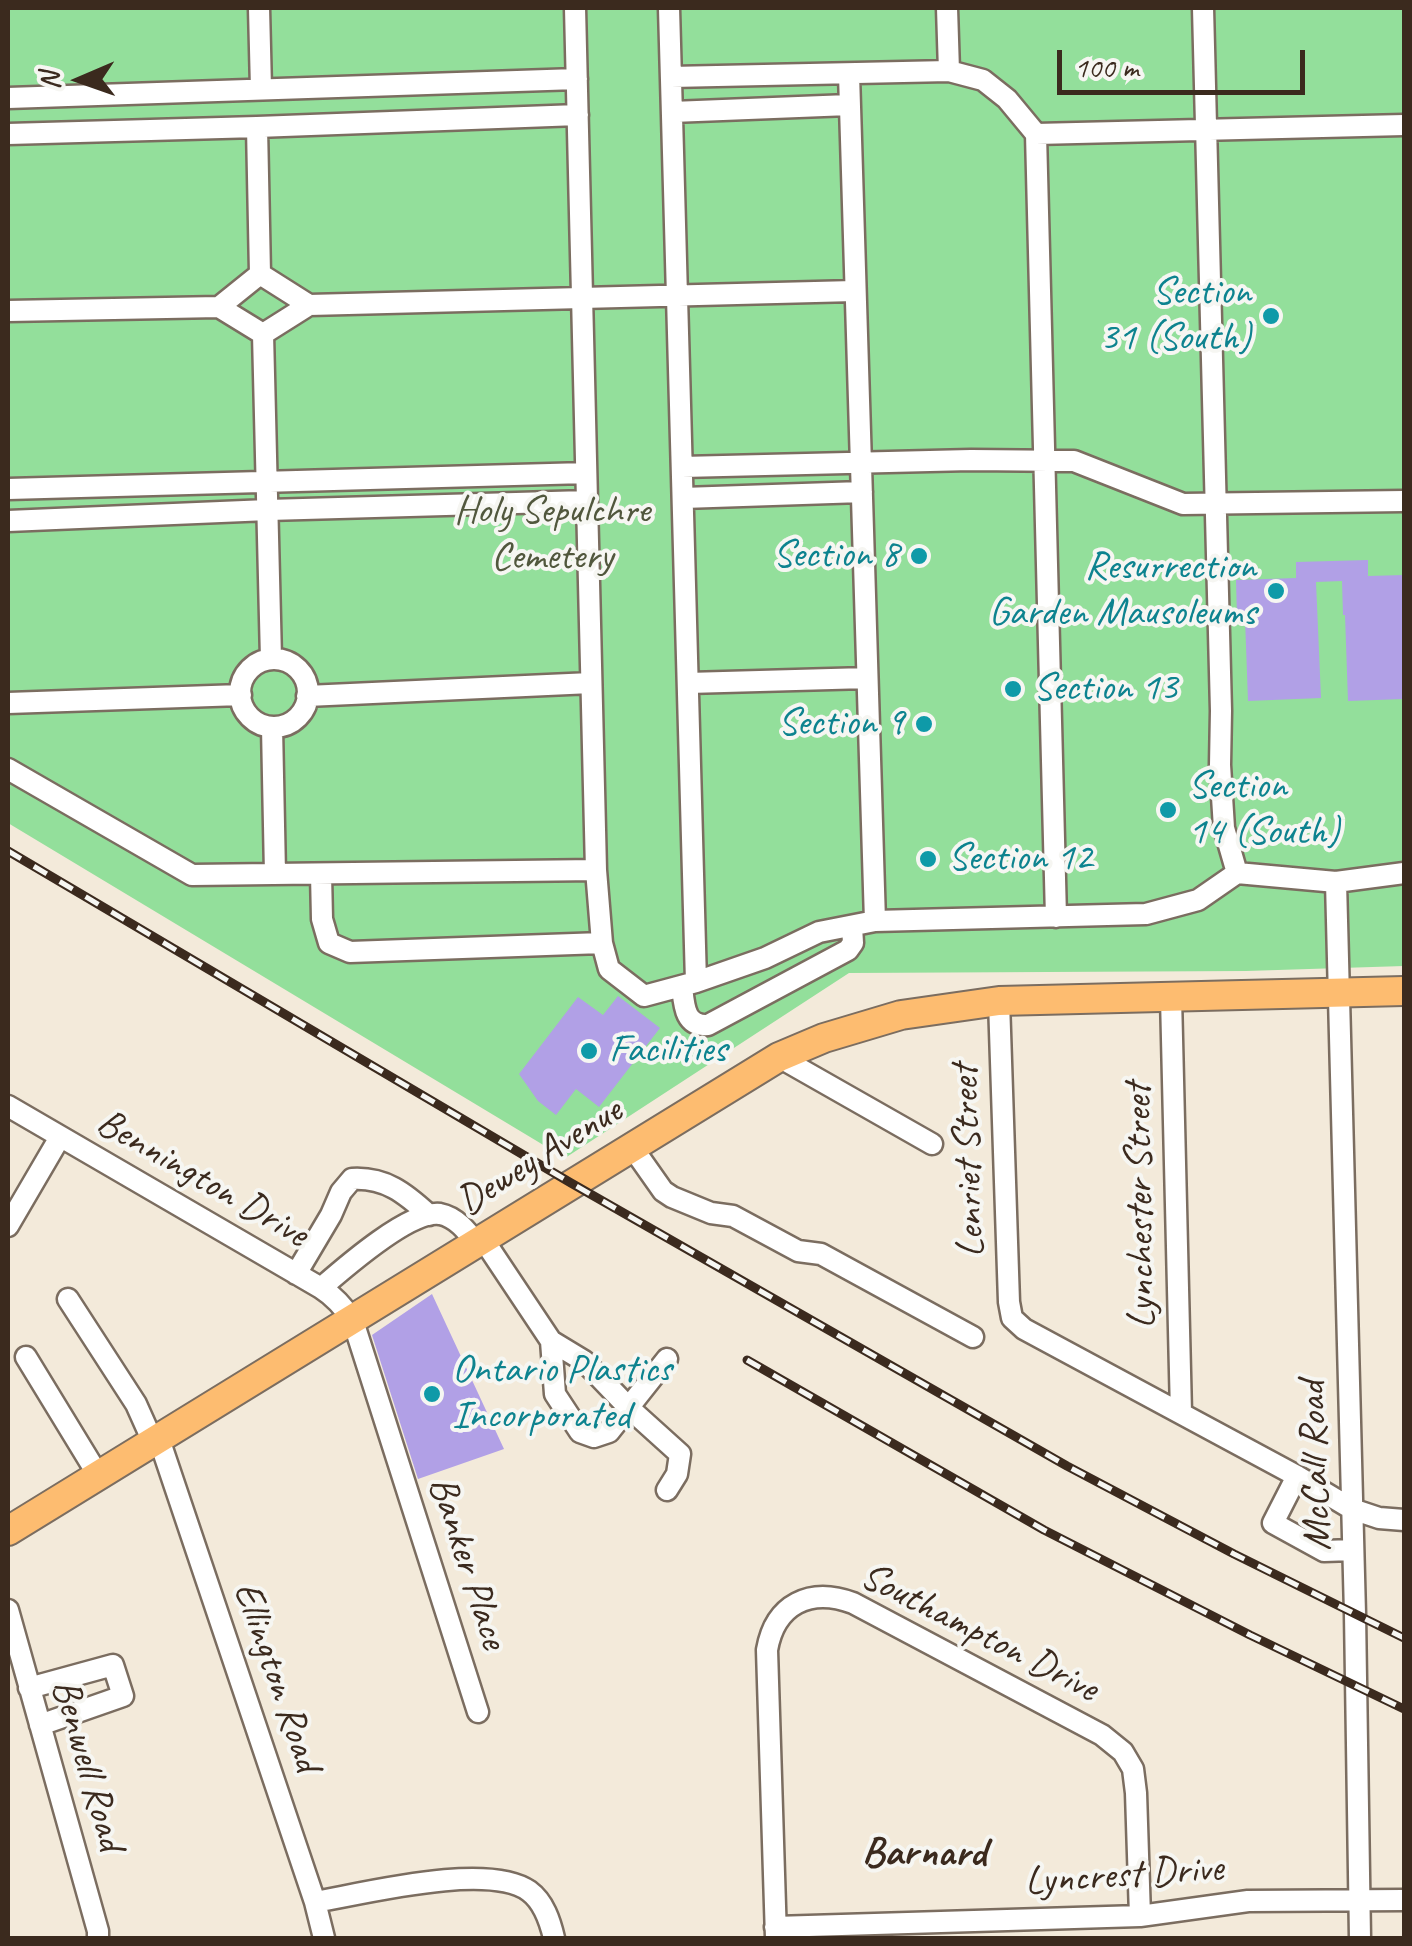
<!DOCTYPE html>
<style>
body{margin:0}
#map{position:relative;width:1412px;height:1946px;overflow:hidden;background:#f3eada;font-family:Caveat,sans-serif}
canvas{display:block}
.frame{position:absolute;inset:0;border:10px solid #3b2a1e;pointer-events:none}
.north{position:absolute;left:30px;top:30px;width:100px;height:100px;-webkit-text-stroke:8px #f6f6f2;paint-order:stroke;rotate:268deg;font-size:28px;font-weight:700;line-height:40px;text-align:center;color:#3b2a1e}
.north::after{content:'';display:block;margin:auto;width:35px;height:45px;background:#3b2a1e;clip-path:polygon(50% 0,100% 100%,50% 72%,0 100%)}
.scale{position:absolute;left:1057px;top:50px;width:248px;height:45px;box-sizing:border-box;border:5px solid #3b2a1e;border-top:0;padding-left:12px;font-size:30px;line-height:35px;white-space:nowrap;color:#3b2a1e;-webkit-text-stroke:8px #f6f6f2;paint-order:stroke}
</style>
<div id="map">
<canvas width="1412" height="1946"></canvas>
<div class="frame"></div>
<div class="north">N</div>
<div class="scale">100 m</div>
</div>
<script>
const c = document.querySelector('canvas').getContext('2d');
c.lineJoin = 'round';
function fillPath(path, color) {
  c.fillStyle = color;
  c.fill(path, 'evenodd');
}
function strokePath(path, color, width, dash) {
  c.strokeStyle = color;
  c.lineWidth = width;
  c.lineCap = dash ? 'butt' : 'round';
  c.setLineDash(dash || []);
  c.stroke(path);
}
function drawText(font, color, halo, rows, align = 'center') {
  c.font = font + ' Caveat,sans-serif';
  c.lineWidth = 8;
  c.setLineDash([]);
  c.textBaseline = 'middle';
  c.strokeStyle = halo;
  c.fillStyle = color;
  for (const [text, x, y, turn = 0] of rows) {
    c.save();
    c.translate(x, y);
    c.rotate((+turn || 0) * Math.PI / 180);
    c.textAlign = isNaN(turn) ? turn : align;
    if (halo) c.strokeText(text, 0, 0);
    c.fillText(text, 0, 0);
    c.restore();
  }
}
const green = new Path2D(`
 M8,8H1404V966L1246,971L849,973L565,1158L8,823Z`);
const building = new Path2D(`
 M1368,560V576L1404,575V699L1348,701L1345,615H1343L1342,581L1316,582L1321,698L1248,701L1245,618H1237L1236,580L1296,578V562Z
 M618,996L660,1028L599,1107L576,1089L556,1115L538,1101L519,1074L578,997L603,1015Z
 M432,1294L504,1449L418,1479L372,1335Z`);
const minor = new Path2D(`
 M259,8L261,89
 M575,8L596,870L602,943L609,969L644,996L696,982L765,958L819,932L875,921L1146,914L1198,900L1237,873L1336,882L1355,1614L1360,1938
 M669,8L696,982
 M947,8L949,71
 M1203,8L1221,711L1220,765L1224,828L1237,873
 M849,74L875,921
 M671,77L949,71L983,80L1007,99L1036,134L1056,917
 M8,98L577,79
 M672,112L849,105
 M257,127L260,274
 M8,134L257,127L578,115
 M1036,134L1404,125
 M260,274L309,305L263,334L219,307Z
 M309,305L854,291
 M8,311L219,307
 M263,334L271,659
 M682,467L971,460L1074,461L1183,504L1404,501
 M8,489L586,473
 M683,498L862,492
 M8,521L268,510L587,501
 M240 693a34 34 0 1 1 68 0a34 34 0 1 1-68 0Z
 M688,683L867,678
 M307,696L591,683
 M8,703L241,695
 M272,727L275,874
 M8,769L192,875L596,870
 M321,874L322,919L329,943L350,952L602,943
 M1336,882L1404,873
 M682,986C684,1004 684,1027 708,1025L848,950L853,943L852,926
 M1171,997L1181,1413
 M999,1001L1009,1302L1012,1318L1024,1329L1297,1476L1352,1509L1379,1518L1404,1520
 M779,1057L932,1144
 M8,1106L321,1288C335,1297 344,1307 353,1321L478,1712
 M632,1147L663,1191L672,1197L711,1213L733,1216L798,1251L821,1254L973,1337
 M8,1226L60,1137
 M483,1239L551,1341L555,1394L580,1432L594,1437L609,1432L667,1359
 M296,1274L331,1215L341,1192L352,1179C385,1177 405,1193 429,1215
 M321,1288C344,1268 410,1210 440,1214C456,1217 467,1231 476,1243
 M68,1299L136,1404L153,1442
 M551,1341L584,1361L629,1408L680,1454L677,1474L667,1490
 M26,1357L98,1475
 M159,1439L315,1902L324,1938
 M1297,1476L1273,1523L1324,1551L1353,1550
 M8,1610L98,1931V1938
 M29,1688L113,1665L123,1696L40,1725
 M315,1902C366,1893 488,1862 529,1891C544,1902 550,1921 554,1938
 M775,1927L1140,1916L1248,1901L1404,1900
 M776,1938L767,1650C775,1604 810,1587 853,1603L1102,1735L1123,1752L1133,1769L1136,1793L1140,1916`);
const major = new Path2D(`
 M8,1531L779,1057L824,1038L901,1015L999,1001L1404,991`);
const rail = new Path2D(`
 M8,851L571,1183L1067,1466L1234,1554L1404,1638
 M747,1360L1044,1530L1250,1635L1404,1709`);
const markers = [
 [1271,316,10,"#0f9aa8"],
 [919,556,10,"#0f9aa8"],
 [1276,591,10,"#0f9aa8"],
 [1013,689,10,"#0f9aa8"],
 [924,724,10,"#0f9aa8"],
 [1168,810,10,"#0f9aa8"],
 [928,859,10,"#0f9aa8"],
 [589,1051,10,"#0f9aa8"],
 [432,1394,10,"#0f9aa8"]
];
const cultureNames = [
 ["Section",1251,293,"right"],
 ["31 (South)",1251,339,"right"],
 ["Section 8",899,556,"right"],
 ["Resurrection",1256,568,"right"],
 ["Garden Mausoleums",1256,614,"right"],
 ["Section 13",1033,689],
 ["Section 9",904,724,"right"],
 ["Section",1188,787],
 ["14 (South)",1188,833],
 ["Section 12",948,859],
 ["Facilities",609,1051],
 ["Ontario Plastics",452,1371],
 ["Incorporated",452,1417]
];
const parkNames = [
 ["Holy Sepulchre",552,512],
 ["Cemetery",552,558]
];
const streetNames = [
 ["Dewey Avenue",540,1157,-32],
 ["Lenriet Street",969,1161,-92],
 ["Bennington Drive",202,1179,30],
 ["Lynchester Street",1141,1206,-91],
 ["McCall Road",1316,1466,-92],
 ["Banker Place",467,1563,72],
 ["Southampton Drive",979,1633,27],
 ["Ellington Road",276,1677,71],
 ["Benwell Road",87,1765,74],
 ["Lyncrest Drive",1124,1876,-4]
];
const neighbourhoodNames = [
 ["Barnard",924,1854]
];
fillPath(green, '#93df9b');
fillPath(building, '#b1a0e6');
strokePath(minor, '#7b6d60', 25);
strokePath(major, '#7b6d60', 32);
strokePath(minor, '#fff', 20);
strokePath(major, '#fdbc70', 28);
strokePath(rail, '#3b2a1e', 9);
strokePath(rail, '#f6f6f2', 5, [15]);
for (const [x, y, r, color] of markers) {
  const dot = new Path2D();
  dot.arc(x, y, r, 0, 2 * Math.PI);
  c.fillStyle = color;
  c.fill(dot);
  strokePath(dot, '#f6f6f2', 4);
}
drawText('40px', '#0d838f', '#f6f6f2', cultureNames, 'left');
drawText('40px', '#51573d', '#f6f6f2', parkNames);
drawText('40px', '#3b2a1e', '#f6f6f2', streetNames);
drawText('bold 42px', '#3b2a1e', '#f6f6f2', neighbourhoodNames);
</script>
